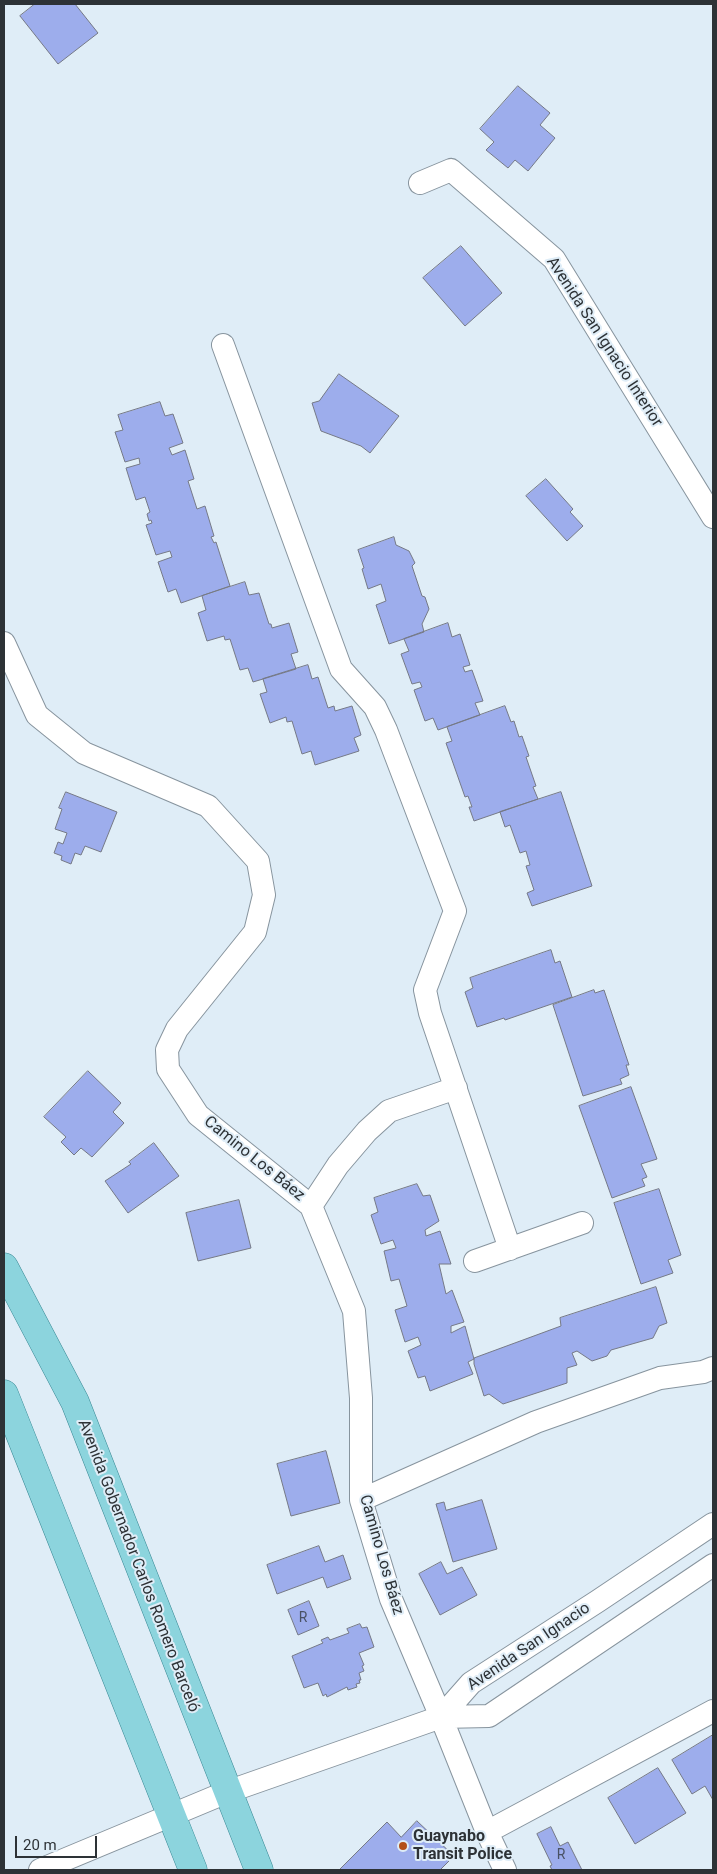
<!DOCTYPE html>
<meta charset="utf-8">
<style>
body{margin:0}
#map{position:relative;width:717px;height:1874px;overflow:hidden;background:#dfedf7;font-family:Roboto,sans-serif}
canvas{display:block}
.frame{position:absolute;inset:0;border:5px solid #2d3236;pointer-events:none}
.scale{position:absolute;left:15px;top:1836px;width:82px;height:22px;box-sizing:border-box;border:2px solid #2d3236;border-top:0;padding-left:6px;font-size:15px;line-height:18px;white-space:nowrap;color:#2d3236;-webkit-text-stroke:4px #dfedf7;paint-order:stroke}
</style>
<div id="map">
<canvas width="717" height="1874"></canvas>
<div class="frame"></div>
<div class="scale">20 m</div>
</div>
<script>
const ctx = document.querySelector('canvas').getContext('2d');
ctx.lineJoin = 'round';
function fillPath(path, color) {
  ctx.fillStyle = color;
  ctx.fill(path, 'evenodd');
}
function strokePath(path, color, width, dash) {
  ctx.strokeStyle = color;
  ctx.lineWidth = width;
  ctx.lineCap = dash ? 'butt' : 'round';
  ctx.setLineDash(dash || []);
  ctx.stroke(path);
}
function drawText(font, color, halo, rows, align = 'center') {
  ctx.font = font + ' Roboto,sans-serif';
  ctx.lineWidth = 4;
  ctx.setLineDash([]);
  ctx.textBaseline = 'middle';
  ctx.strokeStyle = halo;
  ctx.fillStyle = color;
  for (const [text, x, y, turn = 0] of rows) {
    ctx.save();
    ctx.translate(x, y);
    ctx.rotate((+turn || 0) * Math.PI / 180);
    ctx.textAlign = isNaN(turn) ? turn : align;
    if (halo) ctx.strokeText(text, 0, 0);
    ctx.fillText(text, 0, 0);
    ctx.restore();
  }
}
const building = new Path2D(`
 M35,4H75L98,33L58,64L20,16Z
 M518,86L550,113L540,125L555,138L528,171L515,160L508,168L486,150L494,142L480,129Z
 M461,246L502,293L465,326L423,278Z
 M339,374L399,416L370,453L361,446L321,431L312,403L319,401Z
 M160,402L165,416L173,414L183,443L169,448L172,455L185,450L194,479L188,481L197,509L205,506L214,536L211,537L214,543L216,542L230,586L181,603L176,589L168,592L158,562L172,557L170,551L156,555L146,525L152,523L151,520L149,521L147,514L150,512L145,497L136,500L126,468L140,464L139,458L125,462L115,432L123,430L118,415Z
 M546,479L573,509L570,512L583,526L567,541L526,496Z
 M394,537L396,545L409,551L415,563L412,566L422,596L425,597L429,609L422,624L424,632L389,644L376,605L386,601L381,584L368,589L362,569L364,568L358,550Z
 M245,582L249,595L259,593L269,624H271L272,628L289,623L298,652L291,654L296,669L253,682L248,668L240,670L230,639L225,640L224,636L207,641L198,613L206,610L202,596Z
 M448,623L452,637L460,634L470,665L463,667L465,672L472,670L483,701L475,703L480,715L438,730L433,718L425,721L414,690L422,687L420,682L412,684L401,654L409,651L404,639Z
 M308,665L312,679L318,677L328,708L334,706L335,711L352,706L361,735L354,738L359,751L315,765L311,751L302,754L292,721L287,722L286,717L270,723L260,694L267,692L263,679Z
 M505,706L511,722L514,721L519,737L522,736L529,756L526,757L536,786L533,787L538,799L474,821L469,807H472L468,796L465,797L446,743L452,741L447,727Z
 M66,792L117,812L101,852L85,846L81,855L75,853L71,864L61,860L62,856L54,853L58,842L63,844L67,833L55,829L62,809L59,808Z
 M561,792L592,886L532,906L527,893L534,890L526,866L530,865L526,851L520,853L510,825L505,827L500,812Z
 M551,950L555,963L560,961L572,997L505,1020L504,1018L477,1027L465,992L473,988L470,978Z
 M594,990L595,993L604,990L629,1065H626L629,1075L620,1079L622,1084L583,1096L553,1005Z
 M88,1071L121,1103L113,1112L124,1123L92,1157L81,1148L74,1155L61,1142L66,1137L44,1117Z
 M631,1087L657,1159L641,1164L647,1177L642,1179L645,1186L612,1198L579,1106Z
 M154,1143L179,1176L128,1213L105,1181L131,1164L129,1162Z
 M417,1184L423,1196L430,1195L439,1221L425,1230L426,1236L440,1231L451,1264H439L446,1294L452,1290L464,1322L451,1326V1333L465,1326L474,1359L468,1362L473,1374L430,1391L425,1376L418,1378L408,1351L421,1345L418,1337L405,1342L395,1310L407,1306L399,1279L391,1281L384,1251L396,1248L393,1240L381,1244L371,1215L378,1212L374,1198Z
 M659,1189L681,1255L668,1260L673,1273L641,1284L614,1203Z
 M239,1200L251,1248L198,1261L186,1213Z
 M656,1287L667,1323L659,1326L653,1338L611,1350L607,1356L592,1361L577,1351L572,1353L577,1365L567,1368V1383L503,1404L489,1394L484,1396L474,1364V1358L561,1326L560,1318Z
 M326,1451L340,1503L291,1516L277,1464Z
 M482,1500L497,1549L453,1562L436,1504L444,1502L446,1510Z
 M319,1546L325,1562L343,1555L351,1579L327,1588L323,1577L277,1594L267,1565Z
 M441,1562L447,1574L462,1567L477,1595L440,1615L419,1574Z
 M309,1601L319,1626L298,1635L288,1610Z
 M360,1624L362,1628L367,1627L374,1647L359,1653L364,1665L362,1666L364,1671L359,1673L361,1680H359L360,1683L356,1684L357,1687L348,1690L347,1687L327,1697L326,1694L323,1696L318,1683L304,1688L292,1656L323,1643L321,1640L328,1637L330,1640L349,1633L347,1629Z
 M713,1735V1800L705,1786L692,1794L672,1760Z
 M658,1768L686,1813L635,1844L608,1798Z
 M417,1821L454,1856L440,1870H339L387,1822L401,1837Z
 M551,1827L560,1846L568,1842L582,1870H552L550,1866L552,1865L537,1834Z`);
const minor = new Path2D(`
 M420,183L451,170L554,259L713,517
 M223,345L341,669L375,707L386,730L455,911L425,990L430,1013L510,1249
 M4,643L37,715L84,753L208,806L258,861L264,895L255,932L177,1029L167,1050L168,1069L198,1115L311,1206L354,1311L361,1398V1500L391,1599L441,1717L487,1832L505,1870
 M311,1206L338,1165L367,1131L389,1111L456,1088
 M475,1261L582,1223
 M361,1500L536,1422L660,1378L703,1372L713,1368
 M441,1717L471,1683L598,1601L713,1524
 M487,1832L713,1711
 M40,1870L227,1792L441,1717L489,1716L713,1565`);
const primary = new Path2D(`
 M4,1267L75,1402L259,1870
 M4,1394L193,1870`);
const markers = [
 [403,1846,5,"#b35018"]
];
const numberNames = [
 ["R",303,1618],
 ["R",561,1855]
];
const streetNames = [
 ["Avenida San Ignacio Interior",604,342,57],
 ["Camino Los Báez",254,1159,39],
 ["Camino Los Báez",381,1555,74],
 ["Avenida Gobernador Carlos Romero Barceló",138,1566,69],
 ["Avenida San Ignacio",529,1647,-34]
];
const poiNames = [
 ["Guaynabo",413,1837],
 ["Transit Police",413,1855]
];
fillPath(building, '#9dadec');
strokePath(building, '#757986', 1);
strokePath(minor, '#87949e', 24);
strokePath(primary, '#398894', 29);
strokePath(minor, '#fff', 22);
strokePath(primary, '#8cd4dd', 28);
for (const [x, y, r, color] of markers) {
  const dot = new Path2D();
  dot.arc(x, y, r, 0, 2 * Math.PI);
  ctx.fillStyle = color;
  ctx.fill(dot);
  strokePath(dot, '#dfedf7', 2);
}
drawText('14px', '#495164', null, numberNames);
drawText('16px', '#2d3236', '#dfedf7', streetNames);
drawText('bold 16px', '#2d3236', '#dfedf7', poiNames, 'left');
</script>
